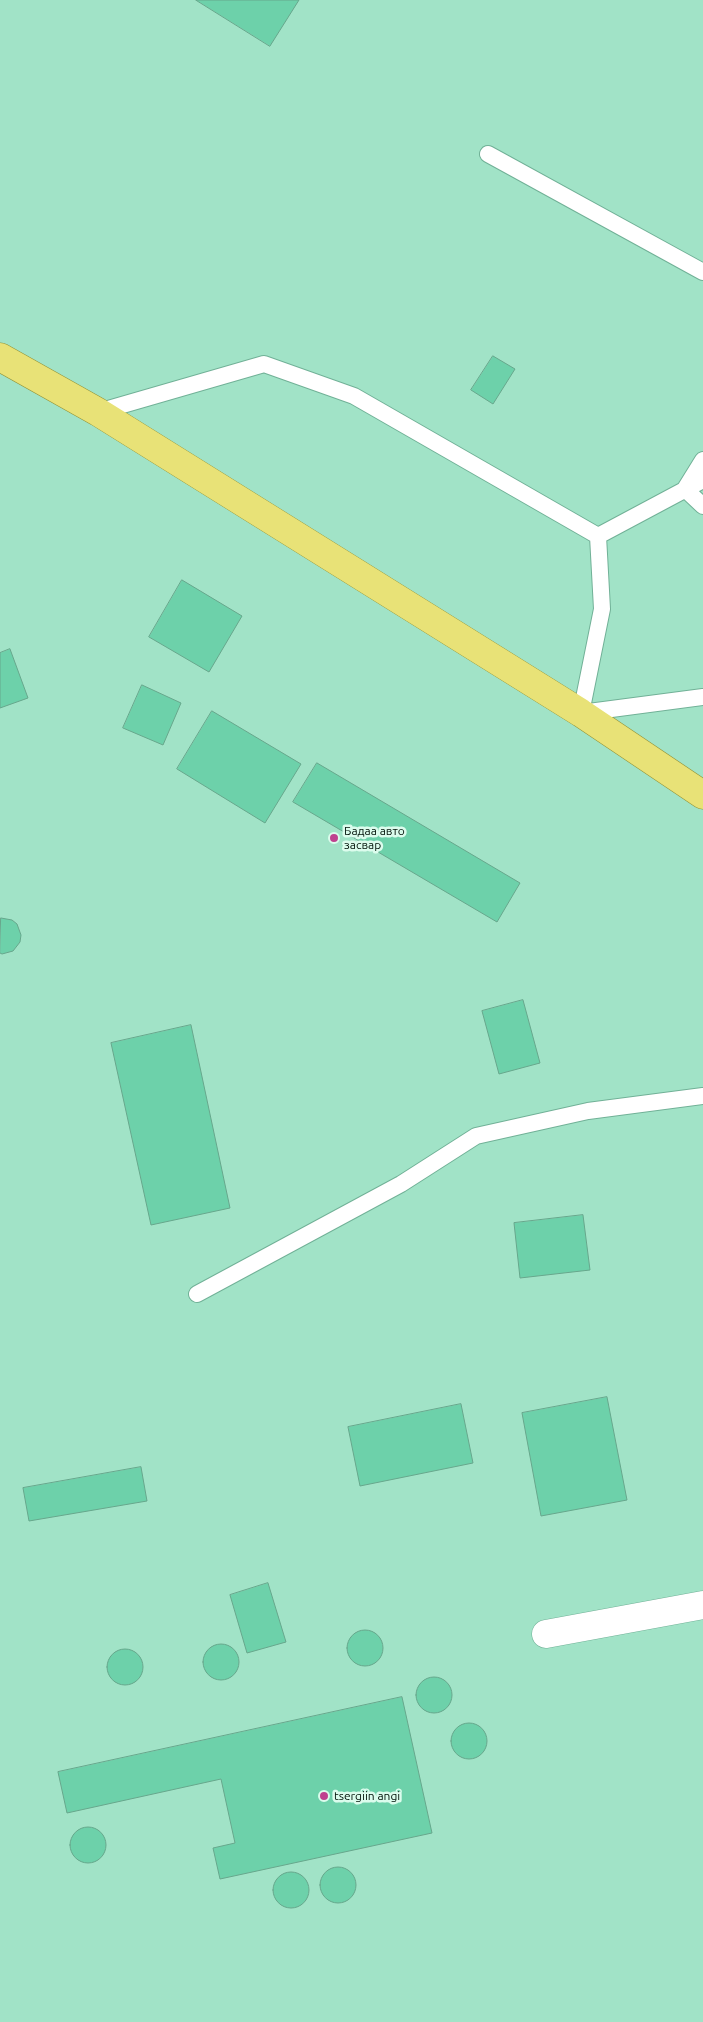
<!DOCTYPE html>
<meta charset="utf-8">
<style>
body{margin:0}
canvas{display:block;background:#a1e3c7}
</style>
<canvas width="703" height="2022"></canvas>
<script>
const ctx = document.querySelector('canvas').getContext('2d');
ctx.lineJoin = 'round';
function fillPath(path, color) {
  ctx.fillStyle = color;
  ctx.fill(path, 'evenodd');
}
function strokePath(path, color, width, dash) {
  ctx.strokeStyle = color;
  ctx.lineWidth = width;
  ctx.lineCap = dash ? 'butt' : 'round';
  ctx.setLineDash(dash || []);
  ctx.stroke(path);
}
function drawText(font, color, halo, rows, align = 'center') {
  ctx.font = font + ' Ubuntu,sans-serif';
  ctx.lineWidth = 5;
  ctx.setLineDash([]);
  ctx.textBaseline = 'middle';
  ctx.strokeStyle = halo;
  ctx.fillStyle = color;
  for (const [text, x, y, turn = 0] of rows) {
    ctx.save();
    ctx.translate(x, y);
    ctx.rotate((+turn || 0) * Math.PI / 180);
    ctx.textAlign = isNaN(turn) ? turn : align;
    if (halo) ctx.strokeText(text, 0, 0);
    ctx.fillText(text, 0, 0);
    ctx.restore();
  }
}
const building = new Path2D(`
 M196,0H299L270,46Z
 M493,356L515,369L493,404L471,390Z
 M182,580L242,616L209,672L149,637Z
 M10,649L28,698L0,708V653Z
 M142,685L181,703L163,745L123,728Z
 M212,711L301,764L265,823L177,769Z
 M317,763L520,883L497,922L293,802Z
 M1,918L12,920L17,924L21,935L20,942L13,951L2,954L0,953Z
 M523,1000L540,1063L499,1074L482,1011Z
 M191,1025L230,1208L151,1225L111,1043Z
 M583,1215L590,1270L520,1278L514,1223Z
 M607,1397L627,1500L541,1516L522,1413Z
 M461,1404L473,1463L360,1486L348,1427Z
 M141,1467L147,1501L29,1521L23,1488Z
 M268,1583L286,1642L247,1653L230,1595Z
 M347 1648a18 18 0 1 1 36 0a18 18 0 1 1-36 0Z
 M203 1662a18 18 0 1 1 36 0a18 18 0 1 1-36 0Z
 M107 1667a18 18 0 1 1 36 0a18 18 0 1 1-36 0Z
 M416 1695a18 18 0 1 1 36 0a18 18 0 1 1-36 0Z
 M402,1697L432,1833L220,1879L213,1848L235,1843L221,1779L67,1813L58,1772Z
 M451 1741a18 18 0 1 1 36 0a18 18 0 1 1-36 0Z
 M70 1845a18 18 0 1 1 36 0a18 18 0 1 1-36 0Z
 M320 1885a18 18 0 1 1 36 0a18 18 0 1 1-36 0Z
 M273 1890a18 18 0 1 1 36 0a18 18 0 1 1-36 0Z`);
const service = new Path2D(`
 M488,154L703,272
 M98,412L264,364L354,396L598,536L602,609L581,713L703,697
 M703,460L685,489L703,506
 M598,536L703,480
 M197,1294L401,1184L476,1136L588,1111L703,1096`);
const minor = new Path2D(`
 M546,1634L703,1605`);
const trunk = new Path2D(`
 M0,357L98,412L581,713L703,795`);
const markers = [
 [334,838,5,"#bf418f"],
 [324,1796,5,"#bf418f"]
];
const poiNames = [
 ["Бадаа авто",344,831],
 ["засвар",344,845],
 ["tsergiin angi",334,1796]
];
fillPath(building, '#6dd1aa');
strokePath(building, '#67a78c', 1);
strokePath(service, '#71b197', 18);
strokePath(minor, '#71b197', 29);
strokePath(trunk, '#93943a', 29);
strokePath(service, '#fff', 16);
strokePath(minor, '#fff', 28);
strokePath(trunk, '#e8e277', 28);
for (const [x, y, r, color] of markers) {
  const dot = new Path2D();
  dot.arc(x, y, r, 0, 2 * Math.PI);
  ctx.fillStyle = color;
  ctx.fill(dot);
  strokePath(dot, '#dcfced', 2);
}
drawText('12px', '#001209', '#dcfced', poiNames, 'left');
</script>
